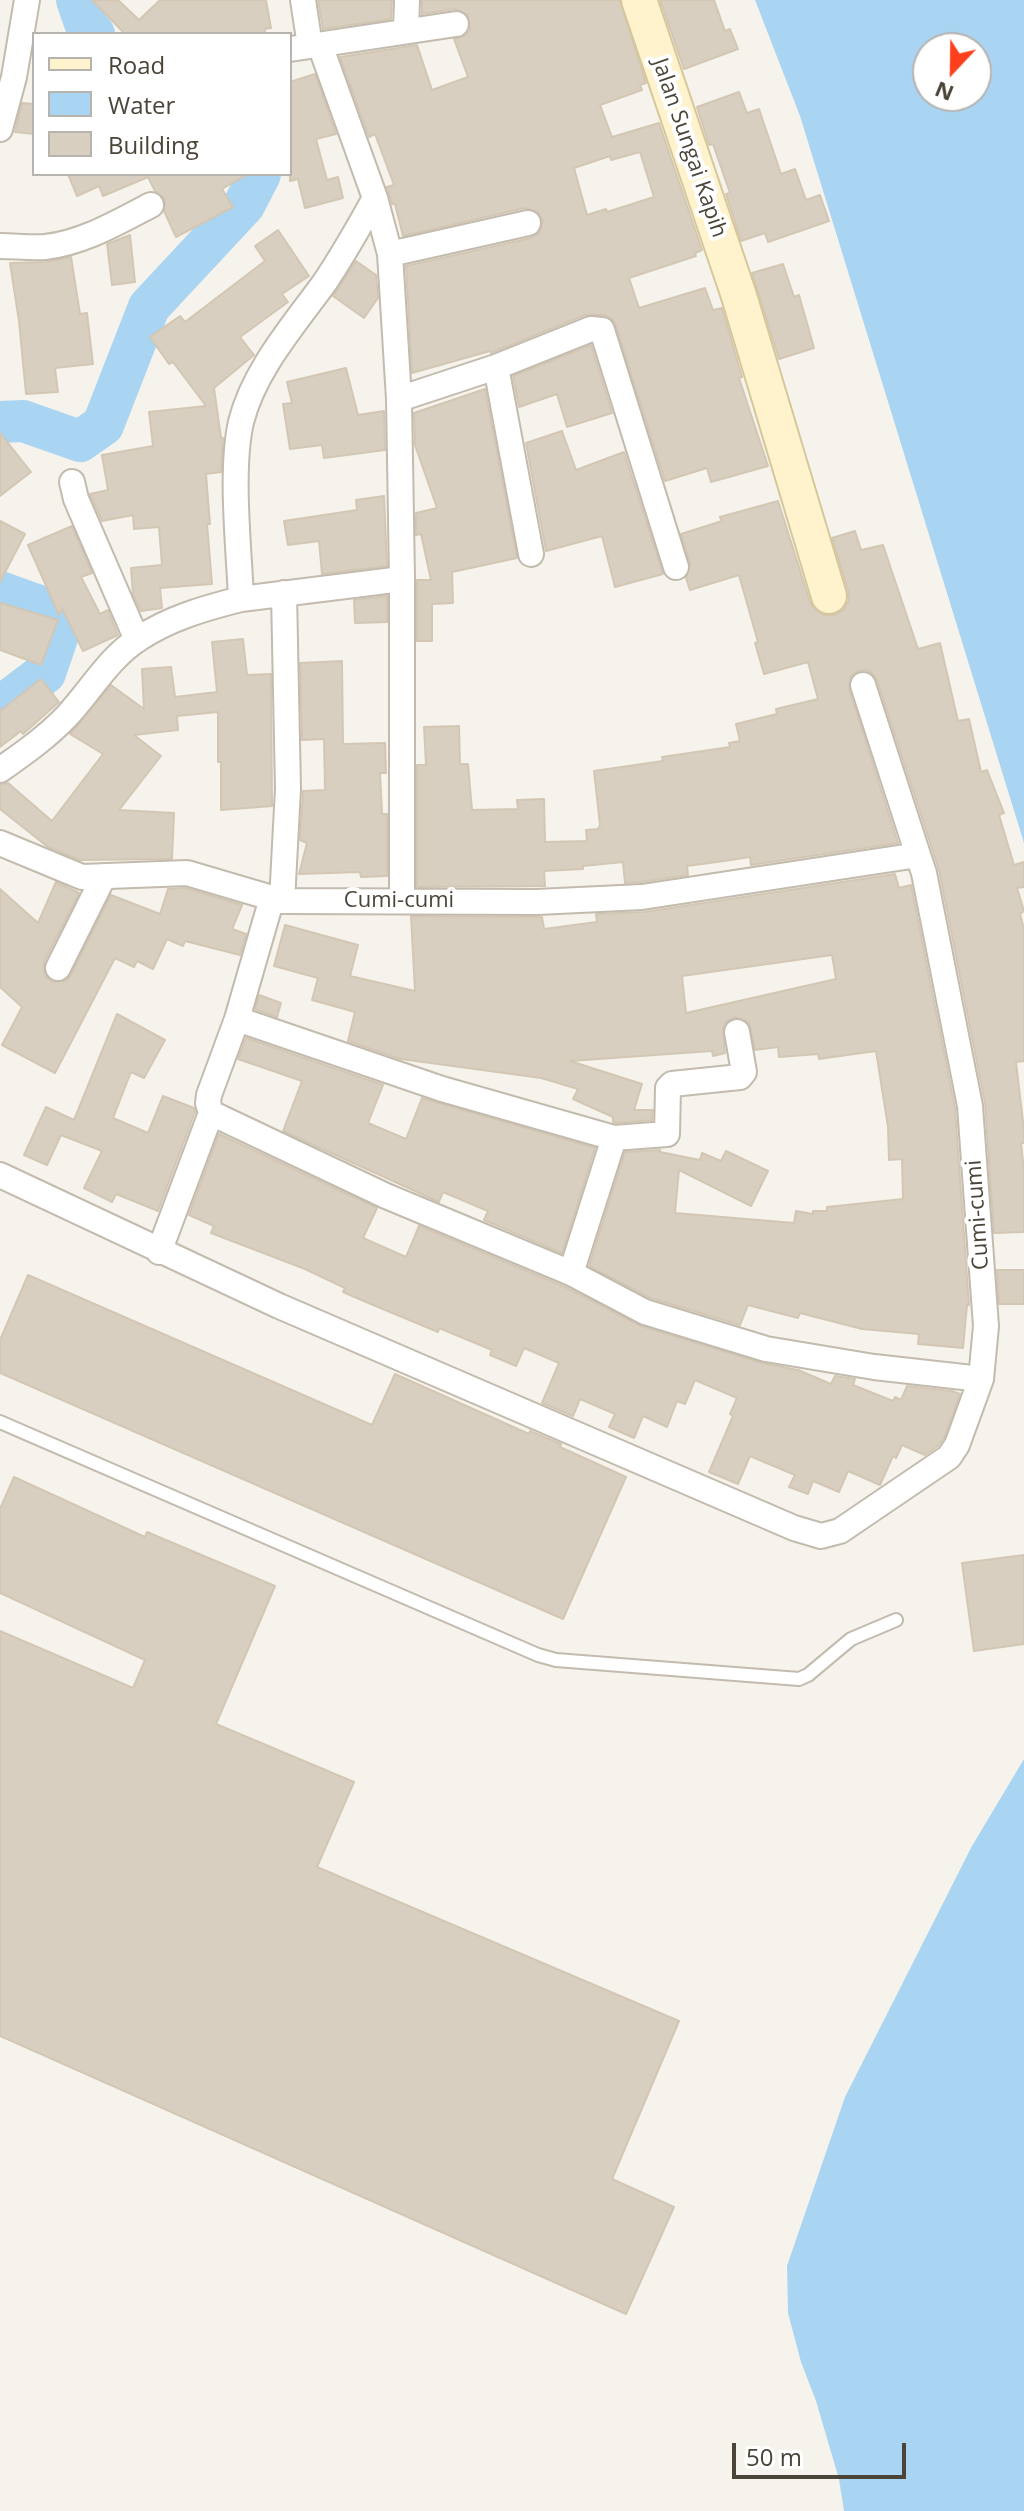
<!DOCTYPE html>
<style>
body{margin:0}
#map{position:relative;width:1024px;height:2511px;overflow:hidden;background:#f6f3ec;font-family:"Open Sans",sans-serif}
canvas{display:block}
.legend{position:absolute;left:32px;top:32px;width:260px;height:144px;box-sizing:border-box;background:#fff;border:2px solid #b7b4b0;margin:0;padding:10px 14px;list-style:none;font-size:24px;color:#4b4439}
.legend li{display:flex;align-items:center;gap:16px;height:40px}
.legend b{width:40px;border:2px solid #b7b4b0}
.north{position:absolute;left:912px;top:32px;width:80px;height:80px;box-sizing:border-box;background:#fff;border:2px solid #b7b4b0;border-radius:50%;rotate:202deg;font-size:22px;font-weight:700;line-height:32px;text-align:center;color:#4b4439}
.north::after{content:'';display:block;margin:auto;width:28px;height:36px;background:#fc3f1d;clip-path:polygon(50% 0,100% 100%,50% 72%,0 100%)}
.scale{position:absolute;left:732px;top:2443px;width:174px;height:36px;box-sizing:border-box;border:4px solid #4b4439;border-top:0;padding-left:10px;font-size:24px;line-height:28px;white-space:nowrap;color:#4b4439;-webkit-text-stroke:6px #fff;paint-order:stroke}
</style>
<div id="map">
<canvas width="1024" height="2511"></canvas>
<ul class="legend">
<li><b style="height:10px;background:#fff3cd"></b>Road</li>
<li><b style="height:22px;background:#a9d4f2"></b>Water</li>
<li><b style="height:22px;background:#d8cfc1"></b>Building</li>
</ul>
<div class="north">N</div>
<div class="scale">50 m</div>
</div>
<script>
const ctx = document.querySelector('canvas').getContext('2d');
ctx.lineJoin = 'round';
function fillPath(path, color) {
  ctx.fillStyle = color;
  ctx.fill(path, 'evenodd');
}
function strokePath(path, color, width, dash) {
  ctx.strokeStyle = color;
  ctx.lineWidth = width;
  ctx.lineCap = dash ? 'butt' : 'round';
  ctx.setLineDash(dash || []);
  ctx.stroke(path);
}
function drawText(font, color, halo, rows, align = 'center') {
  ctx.font = font + ' "Open Sans",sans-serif';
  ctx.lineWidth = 8;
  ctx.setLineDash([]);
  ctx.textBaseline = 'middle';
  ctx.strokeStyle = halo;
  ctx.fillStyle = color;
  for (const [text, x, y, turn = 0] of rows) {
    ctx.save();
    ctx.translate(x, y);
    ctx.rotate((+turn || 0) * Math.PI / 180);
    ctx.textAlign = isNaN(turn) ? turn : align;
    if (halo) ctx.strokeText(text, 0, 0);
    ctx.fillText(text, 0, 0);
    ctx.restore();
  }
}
const water = new Path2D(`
 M755,0H1024V843L800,116ZM928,48H976V96H928Z
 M1024,1759V2511H844L839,2479L816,2401L801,2362L788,2313L787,2266L845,2097L972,1846Z`);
const river = new Path2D(`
 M77,0L85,23L94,34
 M0,422L23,421L80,441L103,425L149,307L244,205L260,174
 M0,592L42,607L62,623L45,673L0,707`);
const building = new Path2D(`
 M92,0H118L139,20L160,0H266L271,28L264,29L266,34H125Z
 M318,0H392L391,19L323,29Z
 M422,0H620L646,83L640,85L642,90L600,105L612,137L659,123L702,250L695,253L696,256L629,278L639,308L705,288L713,310L722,308L742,377L739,378L768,466L711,482L707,468L665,481L616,326L612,319L604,315H585L491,353L490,351L412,373L406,266L531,238L539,233L543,220L538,212L525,208L403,236L395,204H392L387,187L394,185L375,134L369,137L340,57L417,45L432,90L468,77L454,39L465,36L470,30L468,15L455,9L422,14ZM640,152L654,197L607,212L606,209L587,215L574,168L610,156L611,160Z
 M660,0H714L725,31L730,29L738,49L684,69Z
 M315,74L336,134L316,139L327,180L338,177L343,198L305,208L298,179L290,181V82Z
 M739,92L747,113L759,109L781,174L795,169L806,200L820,195L829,221L768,242L765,233L741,241L726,194L730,193L713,144L709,145L697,107Z
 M22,103L34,104V134L15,132Z
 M68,174H248L222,189L233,207L176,237L164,211L165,199L155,191L148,177L103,196L99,186L77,196Z
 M278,230L309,276L282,294L288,302L240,337L254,355L214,388L221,438H223L221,472L206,474L210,524H207L212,584L160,588L162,608L141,611L133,594L131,568L162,565L159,527L134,529L133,515L102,521L90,494L108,490L102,455L153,446L149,412L206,406L173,362L169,364L150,337L180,316L185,322L265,261L255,246Z
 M130,235L135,282L112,285L107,244Z
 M71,257L80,314L87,313L93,364L55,368L58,392L26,394L19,321L10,263L46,262Z
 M356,261L376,275L378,298L364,318L333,296Z
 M783,264L794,297L799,295L814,348L779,359L752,273Z
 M591,345L612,413L567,427L557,394L519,407L513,376Z
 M346,368L358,415L384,411L385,450L324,458L322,445L290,449L283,404L292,403L287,382Z
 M485,389L517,558L452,572L453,603L432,604V641H417V580H431L421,534L416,535V513L437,508L415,445L414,413Z
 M562,431L576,470L624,452L663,574L615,587L602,536L546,551L526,443Z
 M0,433L31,472L0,496Z
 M384,496L387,566L322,574L319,541L288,545L284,521L357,510L356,500Z
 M778,501L810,602L815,610L824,615H835L844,609L849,600L848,590L832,538L855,531L861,550L883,545L918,649L940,643L958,721L969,719L981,772L987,770L1004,813L999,815L1014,865L1024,862V887L1017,888L1024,911L1020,914L1024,929V1061L1016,1062L1024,1130V1143H1021L1024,1171V1232L994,1233L985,1103L939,870L877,680L872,673L865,670L858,671L851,676L849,689L898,843L751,865L750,857L724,861L687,866L688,875L641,882L625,883L623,862L583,866V869L544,871L545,886L417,887V765H426L424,727L459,726L460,764H468L472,810L518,809L517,800L544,799L545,842L587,841L586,830L598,829L600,825L594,771L663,761L662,757L730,747L729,743L740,741L736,724L777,714L776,709L818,699L808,662L764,674L755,643L758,642L739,575L690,590L686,578L690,563L681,534L722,521L720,517Z
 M0,521L25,534L0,582Z
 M72,526L92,573L81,577L100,614L108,610L118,635L83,651L62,608L59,615L28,545Z
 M387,596V622L355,623L354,600Z
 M0,603L58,620L41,665L0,650Z
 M243,639L247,675L271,674L272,806L221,810V762H218V712L177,716L178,730L134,735L161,756L119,810L174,813L172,859L80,860L48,847L0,809V785L8,783L52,821L103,754L70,734L111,685L144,709L142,669L171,667L175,697L217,692L212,642Z
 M342,661L343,744L385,743L386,773H380L382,814H387V876L361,877L360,872L299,874L307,843L300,840L303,791L325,790L324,739L302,740L300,663Z
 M41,679L59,702L23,734L21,731L0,747V711Z
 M895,874L899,888L911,885L955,1108L969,1305H967L963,1348L918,1344L919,1334L862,1329L800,1313L798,1318L748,1305L740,1325L651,1298L589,1266L625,1152L660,1150V1152L700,1160L702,1153L721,1161L726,1151L768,1171L751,1206L679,1170L675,1213L794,1223L796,1211L813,1214V1211H827V1207L903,1199L902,1159L889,1160L888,1127L876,1051L819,1059L818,1054L779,1057L778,1047L755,1050L749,1023L735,1017L727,1021L723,1028L725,1053L713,1056L712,1051L570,1061L642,1084L634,1110H653L652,1120L616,1123L613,1122V1117L573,1099L578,1089L541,1078L401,1059L348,1041L355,1012L312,1000L318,978L274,966L285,925L358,945L350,976L415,991L411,916L542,917L544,929L597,922L596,914L644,912ZM832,955L836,979L686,1013L682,976Z
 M56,882L79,893L44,962L45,976L52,982L66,981L71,975L111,895L160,914L168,889L185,888L242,905L232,929L246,934L240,955L185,941L183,946L167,939L153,969L137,961L134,967L115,958L55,1073L2,1045L22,1007L0,987V889L38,923Z
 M259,995L281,1003L277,1017L255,1009Z
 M117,1014L165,1040L144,1078L131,1072L113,1118L148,1133L163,1096L194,1108L195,1112L158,1211L116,1194L112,1202L84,1188L102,1151L61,1135L47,1165L24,1155L46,1107L74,1120Z
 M246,1038L383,1085L368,1123L406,1139L422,1098L595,1148L562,1253L484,1220L488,1211L443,1192L439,1202L283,1131L302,1081L238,1059Z
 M219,1134L377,1208L363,1238L406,1257L419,1226L565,1287L641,1326L762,1363L798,1370L831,1384L835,1376L855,1379L853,1385L893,1401L895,1397L901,1400L907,1386L952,1391L960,1394L944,1438L938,1446L925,1455L902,1445L896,1458L893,1456L880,1485L848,1471L839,1492L813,1481L808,1494L789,1487L795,1475L750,1456L738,1484L709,1472L733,1416L730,1414L737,1398L695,1380L685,1404L677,1401L667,1427L643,1416L634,1438L609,1427L615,1414L580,1399L573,1416L542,1403L559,1363L524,1348L516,1366L490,1355L492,1350L439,1328L438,1332L366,1302L343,1292L345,1288L305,1269L211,1233L214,1226L189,1215Z
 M997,1270H1024V1304H999Z
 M28,1275L372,1425L395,1374L529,1434L530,1431L561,1444L560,1447L626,1477L563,1619L0,1373V1340Z
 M14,1477L145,1537L147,1532L275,1586L216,1724L354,1782L317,1867L679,2021L612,2179L674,2207L626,2314L0,2036V1631L133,1688L145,1660L0,1593V1509Z
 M1024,1555V1644L974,1651L962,1563Z`);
const lane = new Path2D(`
 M0,1422L538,1655L556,1660L799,1679L808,1675L851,1639L896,1620`);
const street = new Path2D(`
 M303,0L310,46
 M406,30L407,0
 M320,45L375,198L390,254L399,399L402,579
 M290,49L456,24
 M0,129L14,77L27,0
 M375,198C359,227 343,255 325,282C294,325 254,370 241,422C230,471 239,548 241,599L402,579V900
 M0,246C15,246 30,248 45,247C83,243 118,222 151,205
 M390,254L528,223
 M496,367L531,554
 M399,399L496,367L591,329L602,330L676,567
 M72,482L76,499L137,640
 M863,685L918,855
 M0,770C24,753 47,737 67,716C91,690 108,659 138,639C170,618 205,608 241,599
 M0,843L82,877L187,873L282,901L537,902L642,897L918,855L924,873L970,1106L986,1326L981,1379L957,1445L949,1457L840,1531L821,1536L794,1528L279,1306L0,1175
 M272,898L237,1019L209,1095L208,1103L211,1113L386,1196L571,1273L645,1312L766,1349L874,1367L981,1379
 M282,901L288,789L284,593
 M58,968L104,876
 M237,1019L442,1089L614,1138L571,1273
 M614,1138L667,1134L668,1088L672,1084L740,1077L744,1072L737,1032
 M159,1252L211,1113`);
const secondary = new Path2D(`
 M639,0L739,296L829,596`);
const streetNames = [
 ["Jalan Sungai Kapih",689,148,71],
 ["Cumi-cumi",399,901],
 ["Cumi-cumi",978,1215,-94]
];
fillPath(water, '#a9d4f2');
strokePath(river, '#a9d4f2', 42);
fillPath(building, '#d8cfc1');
strokePath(building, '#d3c7b4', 2);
strokePath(lane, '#c2bbae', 16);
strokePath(street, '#c2bbae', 28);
strokePath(secondary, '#d6c79b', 38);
strokePath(lane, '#fff', 12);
strokePath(street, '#fff', 24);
strokePath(secondary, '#fff3cd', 34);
drawText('22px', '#4b4439', '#fff', streetNames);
</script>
